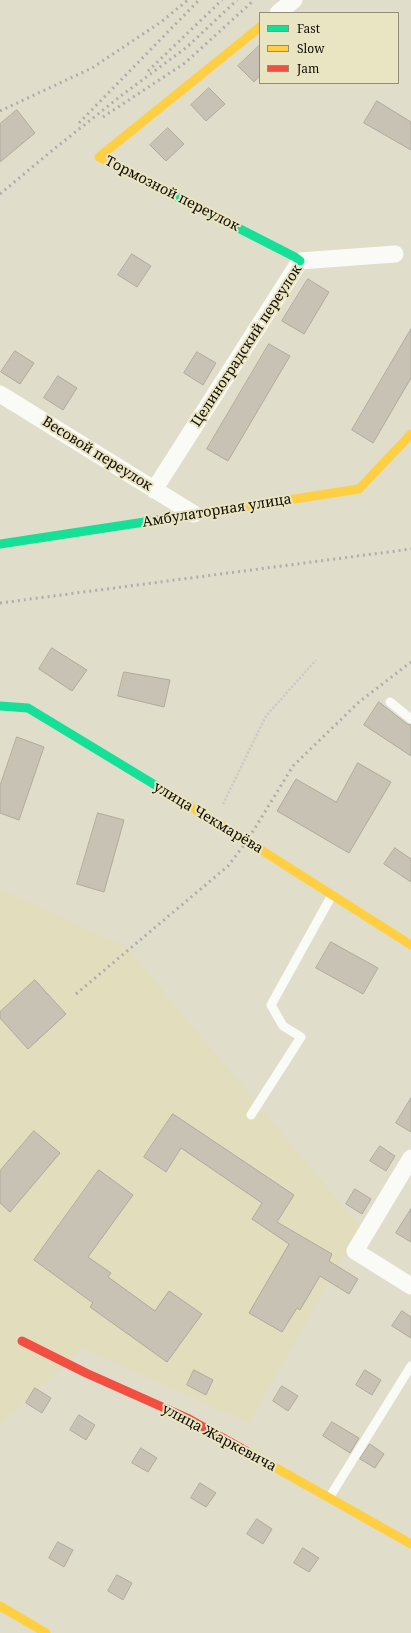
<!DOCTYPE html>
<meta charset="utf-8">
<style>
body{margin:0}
#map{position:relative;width:411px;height:1633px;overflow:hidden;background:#e0ddca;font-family:"Noto Serif",serif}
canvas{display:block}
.legend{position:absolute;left:259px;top:12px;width:140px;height:72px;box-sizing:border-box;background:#e9e4c1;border:1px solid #918e75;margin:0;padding:5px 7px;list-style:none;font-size:12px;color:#0e0c02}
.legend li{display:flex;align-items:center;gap:8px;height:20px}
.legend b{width:20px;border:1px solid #918e75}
</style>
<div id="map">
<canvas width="411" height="1633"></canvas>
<ul class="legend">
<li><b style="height:5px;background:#16e098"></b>Fast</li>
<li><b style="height:5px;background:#ffcf43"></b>Slow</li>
<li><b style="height:5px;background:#f24e42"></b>Jam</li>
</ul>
</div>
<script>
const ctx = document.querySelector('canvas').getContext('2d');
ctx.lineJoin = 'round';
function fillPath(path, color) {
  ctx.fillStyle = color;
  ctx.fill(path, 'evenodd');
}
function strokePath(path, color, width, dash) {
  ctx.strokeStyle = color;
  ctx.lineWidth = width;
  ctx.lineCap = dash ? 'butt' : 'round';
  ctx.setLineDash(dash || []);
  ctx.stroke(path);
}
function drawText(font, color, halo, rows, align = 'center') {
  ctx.font = font + ' "Noto Serif",serif';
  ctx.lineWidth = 4;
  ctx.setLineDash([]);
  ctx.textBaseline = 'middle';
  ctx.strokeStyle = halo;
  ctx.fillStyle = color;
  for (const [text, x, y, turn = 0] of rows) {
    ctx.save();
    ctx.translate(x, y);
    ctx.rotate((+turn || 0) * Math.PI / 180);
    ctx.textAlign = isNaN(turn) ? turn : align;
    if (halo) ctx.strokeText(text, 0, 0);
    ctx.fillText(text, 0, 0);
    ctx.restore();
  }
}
const built = new Path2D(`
 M0,889L126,947L360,1227L249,1423L83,1348L0,1425Z`);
const building = new Path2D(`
 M260,45V75L254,82L238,66Z
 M209,88L225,104L206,121L191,105Z
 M377,101L411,122V150L364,123Z
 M17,110L35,133L0,162V124Z
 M168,128L184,144L166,161L150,145Z
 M132,254L151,266L137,287L118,275Z
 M308,279L329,292L304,334L282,321Z
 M411,329V378L373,443L352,430Z
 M269,344L290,356L228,461L207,449Z
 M15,351L34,363L20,384L1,372Z
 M197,352L216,363L203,385L184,373Z
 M58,376L77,388L63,410L44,398Z
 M52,648L87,670L72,691L39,669Z
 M124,672L170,680L164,707L118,696Z
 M379,702L407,724L411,725V756L364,725Z
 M17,737L44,747L19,820L0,813V786Z
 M358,763L391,782L349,853L277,811L296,779L336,802Z
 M98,813L124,820L104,892L77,884Z
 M395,848L411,859V882L384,864Z
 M331,942L378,968L363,994L316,968Z
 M35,980L66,1014L28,1049L0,1018V1012Z
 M411,1098V1132L396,1123Z
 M173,1114L294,1195L277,1222L332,1254L329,1261L358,1279L349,1294L320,1276L300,1310L297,1308L282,1332L249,1313L289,1244L252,1219L262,1203L181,1148L166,1172L144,1157Z
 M34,1131L60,1153L10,1212L0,1203V1171Z
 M380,1146L395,1156L386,1171L370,1161Z
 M99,1170L133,1195L88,1257L111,1273L108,1277L155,1311L169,1291L202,1314L167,1362L90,1307L93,1303L34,1260Z
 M355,1189L371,1199L362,1214L346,1204Z
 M411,1209V1242L396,1233Z
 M402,1311L411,1317V1338L392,1326Z
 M194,1370L213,1380L206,1395L187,1385Z
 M365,1370L381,1380L372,1395L356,1385Z
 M282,1386L298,1396L288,1411L273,1401Z
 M35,1388L51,1398L42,1413L26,1403Z
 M79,1415L95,1425L86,1440L70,1430Z
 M332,1422L359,1438L350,1453L323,1436Z
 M370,1444L384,1454L375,1468L360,1459Z
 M141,1448L157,1458L148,1472L132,1463Z
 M200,1483L216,1493L206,1507L191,1498Z
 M257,1519L272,1529L263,1544L247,1534Z
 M58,1542L73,1550L64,1567L49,1558Z
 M303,1548L319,1558L309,1572L294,1563Z
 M117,1575L132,1583L123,1600L108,1591Z`);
const path = new Path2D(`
 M223,804L266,716L316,660`);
const lane = new Path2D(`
 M390,702L411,719
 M251,1115L301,1037L283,1026L271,1005L332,895
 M329,1498L411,1366`);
const street = new Path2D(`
 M278,13L294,0
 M0,394L194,514
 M154,490L300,261L395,254
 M411,1158L355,1251L411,1286`);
const fast = new Path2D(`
 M146,181L295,257L300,261
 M0,544L184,516
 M0,706L28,708L160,788`);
const slow = new Path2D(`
 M146,181L99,157L260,27
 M184,516L359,489L411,434
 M160,788L247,841L411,945
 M246,1451L411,1544
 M0,1606L46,1633`);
const jam = new Path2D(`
 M22,1341L86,1373L187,1418L246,1451`);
const rail = new Path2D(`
 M148,71L222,0
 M0,111L92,68L161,22L188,0
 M103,117L185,63L254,0
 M79,123L199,0
 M0,194L54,149L122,95L187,47L237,0
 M0,603L411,549
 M76,994L228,866L247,841L293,766L359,702L411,662`);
const streetNames = [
 ["Тормозной переулок",172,194,27],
 ["Целиноградский переулок",247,346,-57],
 ["Весовой переулок",97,454,32],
 ["Амбулаторная улица",217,511,-9],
 ["улица Чекмарёва",208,818,31],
 ["улица Жаркевича",219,1438,28]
];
fillPath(built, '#e1ddbd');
fillPath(building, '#c8c2b4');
strokePath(building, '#b0aa9d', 1);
strokePath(path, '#cac9c3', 2.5, [2, 2]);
strokePath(lane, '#fafaf7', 9);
strokePath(street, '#fafaf7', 17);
strokePath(fast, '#16e098', 9);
strokePath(slow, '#ffcf43', 9);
strokePath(jam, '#f24e42', 9);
strokePath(rail, '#afaeaa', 3, [2, 4]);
drawText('14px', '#0e0c02', '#e9e4c1', streetNames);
</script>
